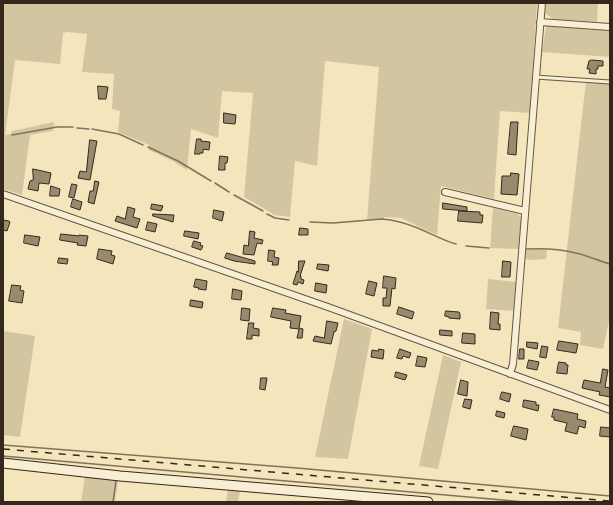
<!DOCTYPE html>
<style>
body{margin:0}
#map{position:relative;width:613px;height:505px;overflow:hidden;background:#f5e5bc;font-family:"IM FELL Double Pica",serif}
canvas{display:block}
.frame{position:absolute;inset:0;border:4px solid #33281b;pointer-events:none}
</style>
<div id="map">
<canvas width="613" height="505"></canvas>
<div class="frame"></div>
</div>
<script>
const ctx = document.querySelector('canvas').getContext('2d');
ctx.lineJoin = 'round';
function fillPath(path, color) {
  ctx.fillStyle = color;
  ctx.fill(path, 'evenodd');
}
function strokePath(path, color, width, dash) {
  ctx.strokeStyle = color;
  ctx.lineWidth = width;
  ctx.lineCap = dash ? 'butt' : 'round';
  ctx.setLineDash(dash || []);
  ctx.stroke(path);
}
const green = new Path2D(`
 M3,3H537L530,113L500,111L494,199L441,186L437,235L401,218L384,217V219L367,220L379,67L325,61L317,166L295,161L290,217L275,215L244,197L253,93L222,91L218,138L191,129L187,170L173,161L149,150V145L118,132L120,111L112,109L114,74L82,72L87,34L67,32L63,33L60,64L15,60L5,135L10,134L12,131L54,122L53,131L30,135L22,195L3,189Z
 M546,3H598L597,22L553,19L545,13Z
 M546,26L610,30V57L542,52Z
 M586,81L610,83V316L603,349L580,345L581,332L558,328Z
 M493,208L518,214L522,219L520,249L490,248Z
 M538,249L547,250L546,259L533,260L524,259V250Z
 M488,279L517,282L514,311L486,309Z
 M344,319L372,329L348,459L315,457Z
 M3,331L35,336L20,437L3,435Z
 M443,355L461,362L438,469L419,466Z
 M85,476L118,481L115,502H81Z
 M228,489L240,490L238,502H226Z`);
const stream = new Path2D(`
 M77,128L89,129
 M92,129L119,134L143,145
 M12,135L57,127H73
 M148,147L178,161L211,181
 M215,183L229,192
 M234,195L263,211
 M267,214L275,218L289,220
 M310,222L333,223L382,219C393,220 405,223 415,227C429,232 441,240 456,244
 M466,246L489,248
 M526,249C544,248 562,249 580,254C590,257 600,261 610,264
 M3,445L297,468L610,496
 M3,456L525,502
 M113,502L116,481`);
const building = new Path2D(`
 M592,60L603,61V66H598V69H596V74L589,73L590,69H587L589,61Z
 M98,86L108,87L106,99H99Z
 M224,113L236,115L235,124L224,123Z
 M511,122H518L516,155L508,154Z
 M197,139H201V141L210,142L209,150L203,149V153H200V154H195Z
 M90,140L97,141L90,180L78,178L80,171L86,172Z
 M220,156L228,157L227,163H225V170H219Z
 M33,169L51,173L49,184L39,183L38,191L28,189L30,181L33,180Z
 M511,173L519,174L517,195L501,194L502,176H510Z
 M95,181L99,182L94,204L88,202L90,191H93Z
 M72,184L77,185L74,198L69,197Z
 M51,186L60,189L59,196H50Z
 M73,199L82,202L80,210L71,207Z
 M443,203L467,207V211L443,209Z
 M152,204L163,206L161,211L151,209Z
 M128,207L135,209L133,217L140,219L137,228L115,221L117,216L125,219Z
 M214,210L224,212L222,221L213,218Z
 M459,211L480,212V215H483L482,223L458,221Z
 M153,214L174,215L173,222L153,216Z
 M3,220L9,221L10,222L7,231L3,230Z
 M148,222L157,224L155,232L146,230Z
 M300,228L308,229V235H299Z
 M185,231L199,233L198,239L184,236Z
 M250,231L255,232L254,238L263,240L262,244L257,243L254,255L243,254L244,245L248,246Z
 M61,234L79,236V235L88,236L86,246L77,245L78,243L60,240Z
 M25,235L40,237L38,246L24,243Z
 M194,241L201,243L200,245L203,246L201,250L192,247Z
 M99,249L112,251L111,255L115,256L113,264L97,259Z
 M269,250L275,251L274,257L279,258L278,265H272L273,262L268,261Z
 M227,253L255,261V264L234,261L225,258Z
 M59,258L68,259L67,264L58,263Z
 M299,261H305L300,276H301V279L304,280L303,284L298,282L297,285L293,284L297,271L298,272Z
 M503,261L511,262L510,277H502Z
 M318,264L329,265L328,271L317,269Z
 M384,276L396,278L395,289L392,288L390,306H383V298H386L387,288H383Z
 M196,279L207,281L206,290L198,289L199,288L194,287Z
 M369,281L377,283L374,296L366,294Z
 M316,283L327,285L326,293L315,291Z
 M12,285L21,286L20,290L24,291L22,303L9,301Z
 M233,289L242,291L241,300L232,299Z
 M191,300L203,302L202,308L190,306Z
 M399,307L414,312L412,319L397,314Z
 M242,308L250,309L249,321L241,320Z
 M273,308L286,310L285,313L301,316L299,328L303,329L302,338H297L299,329L290,328L291,321L271,317Z
 M446,311L459,312L460,314V319L449,318V317L445,316Z
 M491,312L499,313L498,324H500V330L490,329Z
 M327,321L338,323L336,331L334,332L331,344L313,341L315,336L324,338Z
 M249,323H254L253,328L259,329V336L252,335V339H247Z
 M440,330L452,331V336L440,335Z
 M463,333L475,334V344L462,343Z
 M559,341L578,344L576,353L557,350Z
 M527,342L538,343L537,349L527,347Z
 M542,346L548,347L546,358L540,357Z
 M379,349L384,350L383,359L371,357L372,350L378,351Z
 M400,349L411,353L409,358L403,356L402,359L397,358Z
 M520,349H524V359H519Z
 M418,356L427,358L425,367L416,366Z
 M529,360L539,362L537,370L527,368Z
 M559,362L566,363V365H568L567,374L557,373Z
 M603,369L608,370L605,387L610,388V397L599,395L600,392L582,388L584,380L600,383Z
 M396,372L407,375L405,380L395,377Z
 M261,378H267L265,390L260,389Z
 M461,380L468,382L467,396L458,394Z
 M502,392L511,394L509,402L500,399Z
 M465,399L472,400L470,409L463,407Z
 M524,400L536,402V405H539L538,411L523,407Z
 M554,409L578,414L577,419L586,421L585,428L579,426L577,434L565,431L567,423L554,420V417H552Z
 M497,411L505,413L504,418L496,416Z
 M514,426L528,429L526,440L511,436Z
 M601,427L610,428V437L600,436Z`);
const lane = new Path2D(`
 M535,77L610,82`);
const street = new Path2D(`
 M540,22L610,27
 M445,192L525,211
 M3,194L328,307L610,410
 M510,374L513,364L542,3`);
const secondary = new Path2D(`
 M3,463L120,476L428,502`);
const rail = new Path2D(`
 M3,449L610,501`);
fillPath(green, '#d4c5a1');
strokePath(stream, '#80735b', 1.5);
fillPath(building, '#988a6f');
strokePath(building, '#33281b', 1);
strokePath(lane, '#645743', 5);
strokePath(street, '#645743', 8);
strokePath(secondary, '#33281b', 11);
strokePath(lane, '#f8eed3', 3);
strokePath(street, '#f8eed3', 6);
strokePath(secondary, '#f8eed3', 9);
strokePath(rail, '#33281b', 1.5, [7, 7]);
</script>
